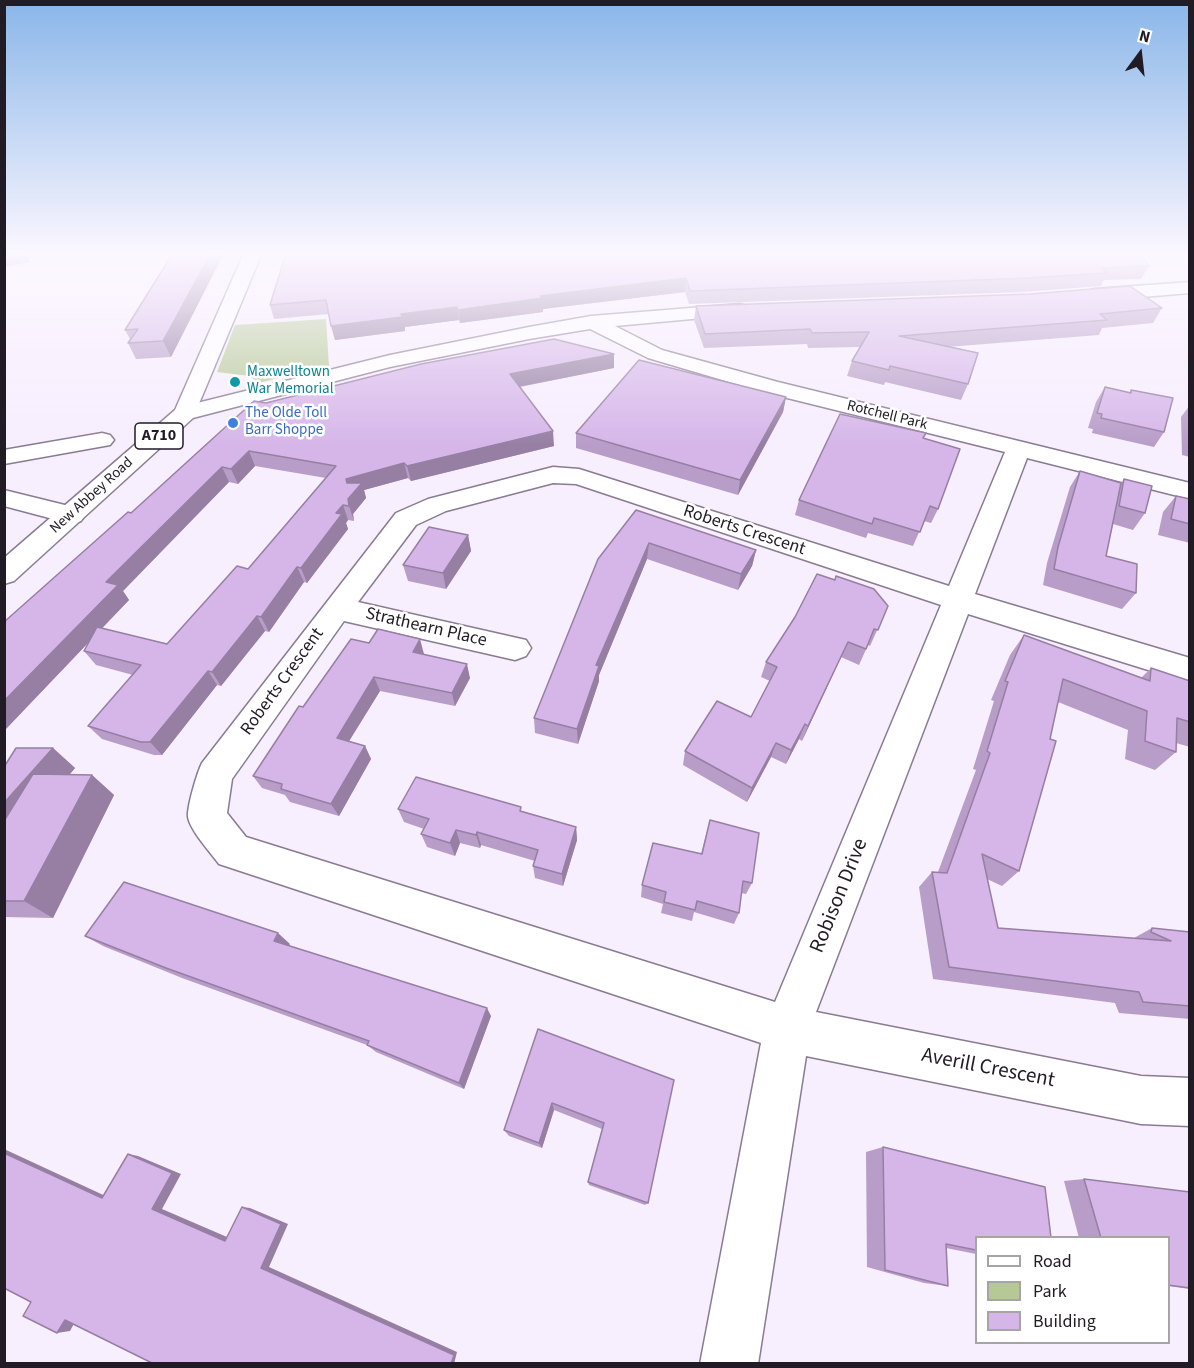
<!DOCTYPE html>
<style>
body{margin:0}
#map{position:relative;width:1194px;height:1368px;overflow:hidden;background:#f7eefe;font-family:"Source Sans 3",sans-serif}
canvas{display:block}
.frame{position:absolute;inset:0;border:6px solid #201b24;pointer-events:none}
.legend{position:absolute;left:975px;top:1236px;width:195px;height:108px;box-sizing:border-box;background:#fff;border:2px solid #a6a4a7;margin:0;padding:8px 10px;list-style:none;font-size:18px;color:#201b24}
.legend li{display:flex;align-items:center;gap:12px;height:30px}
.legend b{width:30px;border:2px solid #a6a4a7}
.north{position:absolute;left:1110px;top:24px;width:60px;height:60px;-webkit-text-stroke:4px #fff;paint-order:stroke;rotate:15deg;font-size:16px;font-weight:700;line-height:24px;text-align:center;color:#201b24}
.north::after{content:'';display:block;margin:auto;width:21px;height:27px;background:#201b24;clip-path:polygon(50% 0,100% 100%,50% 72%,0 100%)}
</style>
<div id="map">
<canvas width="1194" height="1368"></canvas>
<div class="frame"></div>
<ul class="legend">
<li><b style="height:8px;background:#fff"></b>Road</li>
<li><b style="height:16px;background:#b6c995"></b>Park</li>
<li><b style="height:16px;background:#d6b6e9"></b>Building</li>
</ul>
<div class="north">N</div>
</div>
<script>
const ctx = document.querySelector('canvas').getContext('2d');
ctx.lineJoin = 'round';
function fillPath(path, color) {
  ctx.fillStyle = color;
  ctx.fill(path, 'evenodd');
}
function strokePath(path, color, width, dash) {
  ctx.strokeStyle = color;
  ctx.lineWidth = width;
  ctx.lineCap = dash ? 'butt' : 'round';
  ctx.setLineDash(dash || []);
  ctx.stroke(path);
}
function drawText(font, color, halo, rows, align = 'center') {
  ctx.font = font + ' "Source Sans 3",sans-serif';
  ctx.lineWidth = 5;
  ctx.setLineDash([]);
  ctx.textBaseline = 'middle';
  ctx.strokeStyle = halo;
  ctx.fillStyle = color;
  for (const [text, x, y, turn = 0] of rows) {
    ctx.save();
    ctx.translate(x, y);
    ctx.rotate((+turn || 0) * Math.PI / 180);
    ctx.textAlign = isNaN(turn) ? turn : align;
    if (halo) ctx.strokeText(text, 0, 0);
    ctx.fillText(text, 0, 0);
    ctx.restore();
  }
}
const green = new Path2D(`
 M326,319L329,366L258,383L250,376L217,372L235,325Z`);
const minor = new Path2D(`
 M1190,282V293L1094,301L1087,299L1085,295L1087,291L1094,289Z
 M740,304L747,306L750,310L747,314L615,326L662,350L778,382L1190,483V499L1027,458L975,594L1190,658V683L968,614L816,1012L1141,1076L1190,1078V1126L1141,1124L806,1056L758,1364H700L761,1043L219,864C211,853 190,830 188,817C187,807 197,773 202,763L396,513L428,499L553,467L579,469L949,586L1005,452L763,392L648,358L590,329L529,339L390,367L185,420L177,418L173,413L177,408L390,355L529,327L591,316ZM553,483L576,484L941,605L775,1002L246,837L227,813L232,779L344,621L515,660L526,656L531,648L526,640L358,602L416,525L446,511Z
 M102,433L110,435L114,440L110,445L4,464V450Z
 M4,490L81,509L85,515L81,521L72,524L4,506Z`);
const major = new Path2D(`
 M244,253H262L193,418L14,581L4,584V558L175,410Z`);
const wall = new Path2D(`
 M173,253H224L171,357L136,359L128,343L130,339L125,330Z
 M286,253L1149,266L1141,279L1104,280L1101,286L1023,292L689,304L685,292L543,309V312L460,323L459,320L405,327V331L335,340L329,314L274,319L270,305Z
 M696,306L1162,308L1153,323L1102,328L1099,335L947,347L968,384L961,400L885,382L884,385L847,376L852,361L860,347L808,348L807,344L704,348L694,320Z
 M614,368L520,387L554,446L411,481L408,478L364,490L366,498L353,514L354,521L348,520L346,523L348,529L307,583L304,582L269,632L265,631L221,686L217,685L162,755H154L102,739L88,726L133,675L96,665L84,651L88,643L4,731L131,513L266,403ZM255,466L326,478L248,569L167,644L102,628L129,600L123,591L229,482L238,484Z
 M1105,387L1129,393L1131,390L1164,432L1154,447L1092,433L1093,429L1088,428L1096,402Z
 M786,397L783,412L738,495L576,448V433Z
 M1190,405V457L1182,455L1181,417Z
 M924,438L938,509L931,523L924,521L913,546L868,533L866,538L795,515L799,500Z
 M1080,471L1121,484L1124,479L1145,513L1133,530L1113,524L1106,556L1136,593L1122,609L1043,585L1047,563L1070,487Z
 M1176,496L1190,499V543L1158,535L1163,512Z
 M636,510L756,550L752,566L738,590L647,559L599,675V681L578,744L535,733L534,718Z
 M468,535L471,551L446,589L408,581L403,565Z
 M888,606L870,646L868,645L859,665L841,657L802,741L799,739L786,764L771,757L747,802L683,765L685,751L751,717L770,681L761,677L766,662Z
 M1024,635L1141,678L1151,668L1190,681V747L1176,743V752L1155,770L1125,759L1128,730L1058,702L1019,871L1002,886L987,879L998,928L1134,938L1152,928L1190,932V1019L1119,1013L1115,1003L933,979L919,887L932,872H938L976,770L973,769L994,701L991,700L1010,655Z
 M369,643L424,654L470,678L455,706L380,691L349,741L365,746L371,759L339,816L290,802L285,795L262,788L253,776L303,707Z
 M53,748L75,768L70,774L92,775L114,795L53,918L4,917V767Z
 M398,809L522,811L576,827L577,840L563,886L535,878L533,866L535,861L481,845L480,848L460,843L455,856L427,847L421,834L424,829L404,822Z
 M710,820L752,883L746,894L741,893L739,913L734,924L694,912L692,921L661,913L663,904L641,897L642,885L701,854Z
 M85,936L290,944L288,946L491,1016L464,1089L376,1052L367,1045L182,978L103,946Z
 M538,1029L674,1080L648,1203L645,1205L589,1185L588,1182L602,1129L554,1110L542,1148L509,1136L504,1130Z
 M883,1147L976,1238V1254L946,1248L948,1286L924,1283L867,1267L866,1152Z
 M1084,1179L1190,1192V1289L1168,1286V1238H1079L1064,1181Z`);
const shadedWall = new Path2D(`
 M4,253H27L30,262L4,267Z
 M211,253H224L171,357L163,341Z
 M686,278L685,292L543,309V312L460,323L458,310L540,296Z
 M457,307L459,320L405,327V331L335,340L331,326L401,314Z
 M614,354V368L512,388L510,374Z
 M786,397L783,412L738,495L740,480Z
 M553,431L554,446L411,481L407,466Z
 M249,451L255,466L238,484L231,469Z
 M404,463L408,478L364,490L366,498L353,514L354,521L349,506L346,479Z
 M222,467L229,482L123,591L129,600L4,731V701L106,582Z
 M343,505L348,520L346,523L348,529L307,583L301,568L336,513Z
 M468,535L471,551L446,589L443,573Z
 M649,543L647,559L599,675V681L578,744L577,729L596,665Z
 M756,550L752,566L738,590L741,574Z
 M297,567L304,582L269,632L261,617Z
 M257,616L265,631L221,686L212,672Z
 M420,639L424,654L417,666L413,652Z
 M848,642L841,657L802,741L808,726Z
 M467,664L470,678L455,706L452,693Z
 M208,671L217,685L162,755L150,742Z
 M374,677L380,691L343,751L337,738Z
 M805,724L799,739L786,764L791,750Z
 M776,743L771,757L747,802L752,788Z
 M365,746L371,759L339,816L331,804Z
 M53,748L75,768L15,840L4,833V803Z
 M92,775L114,795L53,918L24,901Z
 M576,827L577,840L563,886L562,874Z
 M456,830L460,843L455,856L450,843Z
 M477,832L481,845L480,848L476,835Z
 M278,933L290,944L285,951L274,941Z
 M487,1008L491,1016L464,1089L459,1083Z
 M552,1103L554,1110L542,1148L539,1143Z
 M4,1149L112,1199L102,1198L4,1153Z
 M128,1154L138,1156L181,1174L162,1209L234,1240L225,1241L152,1209Z
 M242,1207L250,1208L288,1224L269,1267L457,1352L454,1364H451L261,1268Z
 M77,1318L70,1331L57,1333L65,1320Z`);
const building = new Path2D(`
 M173,253H211L163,341L128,343L138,329L125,330Z
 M286,253H1140L1149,266L1101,268L1108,273L1029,278L690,291L686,278L540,296L543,298L458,310L457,307L401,314L402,317L331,326L326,300L270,305Z
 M1130,286L1162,308L1100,314L1107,320L899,336L978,353L968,384L890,366L889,370L852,361L869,332L812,333L810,329L705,334L696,306L1030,294Z
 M554,339L614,354L510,374L553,431L407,466L404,463L346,479L347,483H362L348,499L349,506L343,505L336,513L342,514L301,568L297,567L261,617L257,616L212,672L208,671L150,742H141L88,726L141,665L84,651L97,627L167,644L237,566L248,569L336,466L249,451L231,469L222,467L106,582L118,585L4,701V622L128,512L131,513L254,401L266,403L421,364Z
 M639,360L786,397L740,480L576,433Z
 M1105,387L1131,393V390L1173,398L1164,432L1101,418L1102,414L1097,413Z
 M840,414L926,433L923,438L960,449L938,509L930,506L920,532L874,518L872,524L799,500Z
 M1080,471L1121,483L1106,556L1137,564L1136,593L1054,569L1058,547Z
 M1124,479L1152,486L1145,513L1119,506Z
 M1176,496L1190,499V524L1171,519Z
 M636,510L756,550L741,574L649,543L596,665L599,666L577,729L534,718L598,559Z
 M429,527L468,535L443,573L403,565Z
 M817,574L835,580L836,576L874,589L888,606L878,630L874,629L866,649L848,642L808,726L805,724L791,750L776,743L752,788L685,751L717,701L751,717L777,667L766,662L795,617Z
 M378,629L420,639L413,652L467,664L452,693L374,677L337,738L365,746L331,804L281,789L282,784L253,776L299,706L303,707L351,639L369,643Z
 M1024,635L1150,681L1151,668L1190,681V722L1177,718L1176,752L1145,741L1147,711L1063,679L1050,739L1056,741L1019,871L982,854L998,928L1171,941L1151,932L1152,928L1190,932V1006L1143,1002L1139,992L949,967L932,872L947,873L990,753L987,751L1008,682L1005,681Z
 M16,748H53L4,803V767Z
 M33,774L92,775L24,901H4V821Z
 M416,777L521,807L520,811L576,827L562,874L533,866L538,850L477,832L476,835L456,830L450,843L421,834L429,819L398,809Z
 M710,820L759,833L752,883L743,881L739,913L697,901L695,910L664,902L666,892L642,885L653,843L702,854Z
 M124,882L278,933L274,941L487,1008L459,1083L367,1045L369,1041L166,968L85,936Z
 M538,1029L674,1080L648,1203L588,1182L604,1123L552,1103L539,1143L504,1130Z
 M883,1147L1045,1187L1051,1238H976V1250L946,1244L948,1286L885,1270Z
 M4,1153L102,1198L128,1154L172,1173L152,1209L225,1241L242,1207L281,1224L261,1268L454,1355L451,1364H154L65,1320L57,1333L23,1316L31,1302L4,1288Z
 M1084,1179L1190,1192V1288L1168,1285V1238H1101Z`);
const markers = [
 [235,382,6,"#0f9aa8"],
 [233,423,6,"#3f7fe0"]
];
const farCulturenames = [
 ["Maxwelltown",247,373],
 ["War Memorial",247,390]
];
const farShopnames = [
 ["The Olde Toll",245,414],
 ["Barr Shoppe",245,431]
];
const farStreetnames = [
 ["Rotchell Park",887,416,14],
 ["New Abbey Road",92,496,-42]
];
const shields = [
 [159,436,48]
];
const shieldNames = [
 ["A710",159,436]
];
const streetNames = [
 ["Roberts Crescent",744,531,18],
 ["Strathearn Place",426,628,13],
 ["Roberts Crescent",283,682,-54]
];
const nearStreetnames = [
 ["Robison Drive",840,896,-68],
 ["Averill Crescent",988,1069,11]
];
fillPath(green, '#b6c995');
strokePath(minor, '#897b92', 3);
strokePath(major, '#897b92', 3);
fillPath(minor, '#fff');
fillPath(major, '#fff');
fillPath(wall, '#b89dc8');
fillPath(shadedWall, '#967fa3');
fillPath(building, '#d6b6e9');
strokePath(building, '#967fa3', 1.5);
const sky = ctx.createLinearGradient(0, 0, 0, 445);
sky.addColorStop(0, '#8ab6e9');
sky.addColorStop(0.57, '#fbf7ff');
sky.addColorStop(1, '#fbf7ff00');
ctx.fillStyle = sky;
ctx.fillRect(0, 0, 1194, 445);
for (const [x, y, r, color] of markers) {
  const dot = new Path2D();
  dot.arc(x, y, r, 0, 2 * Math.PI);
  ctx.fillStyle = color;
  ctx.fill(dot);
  strokePath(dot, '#fff', 2);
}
drawText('15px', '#0d838f', '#fff', farCulturenames, 'left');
drawText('15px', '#366cbe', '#fff', farShopnames, 'left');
drawText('15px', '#201b24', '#fff', farStreetnames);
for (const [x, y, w] of shields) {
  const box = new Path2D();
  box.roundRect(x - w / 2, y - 13, w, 26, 4.5);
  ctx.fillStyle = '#fff';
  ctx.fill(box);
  strokePath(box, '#201b24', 1.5);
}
drawText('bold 16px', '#201b24', null, shieldNames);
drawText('18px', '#201b24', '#fff', streetNames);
drawText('21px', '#201b24', '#fff', nearStreetnames);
</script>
